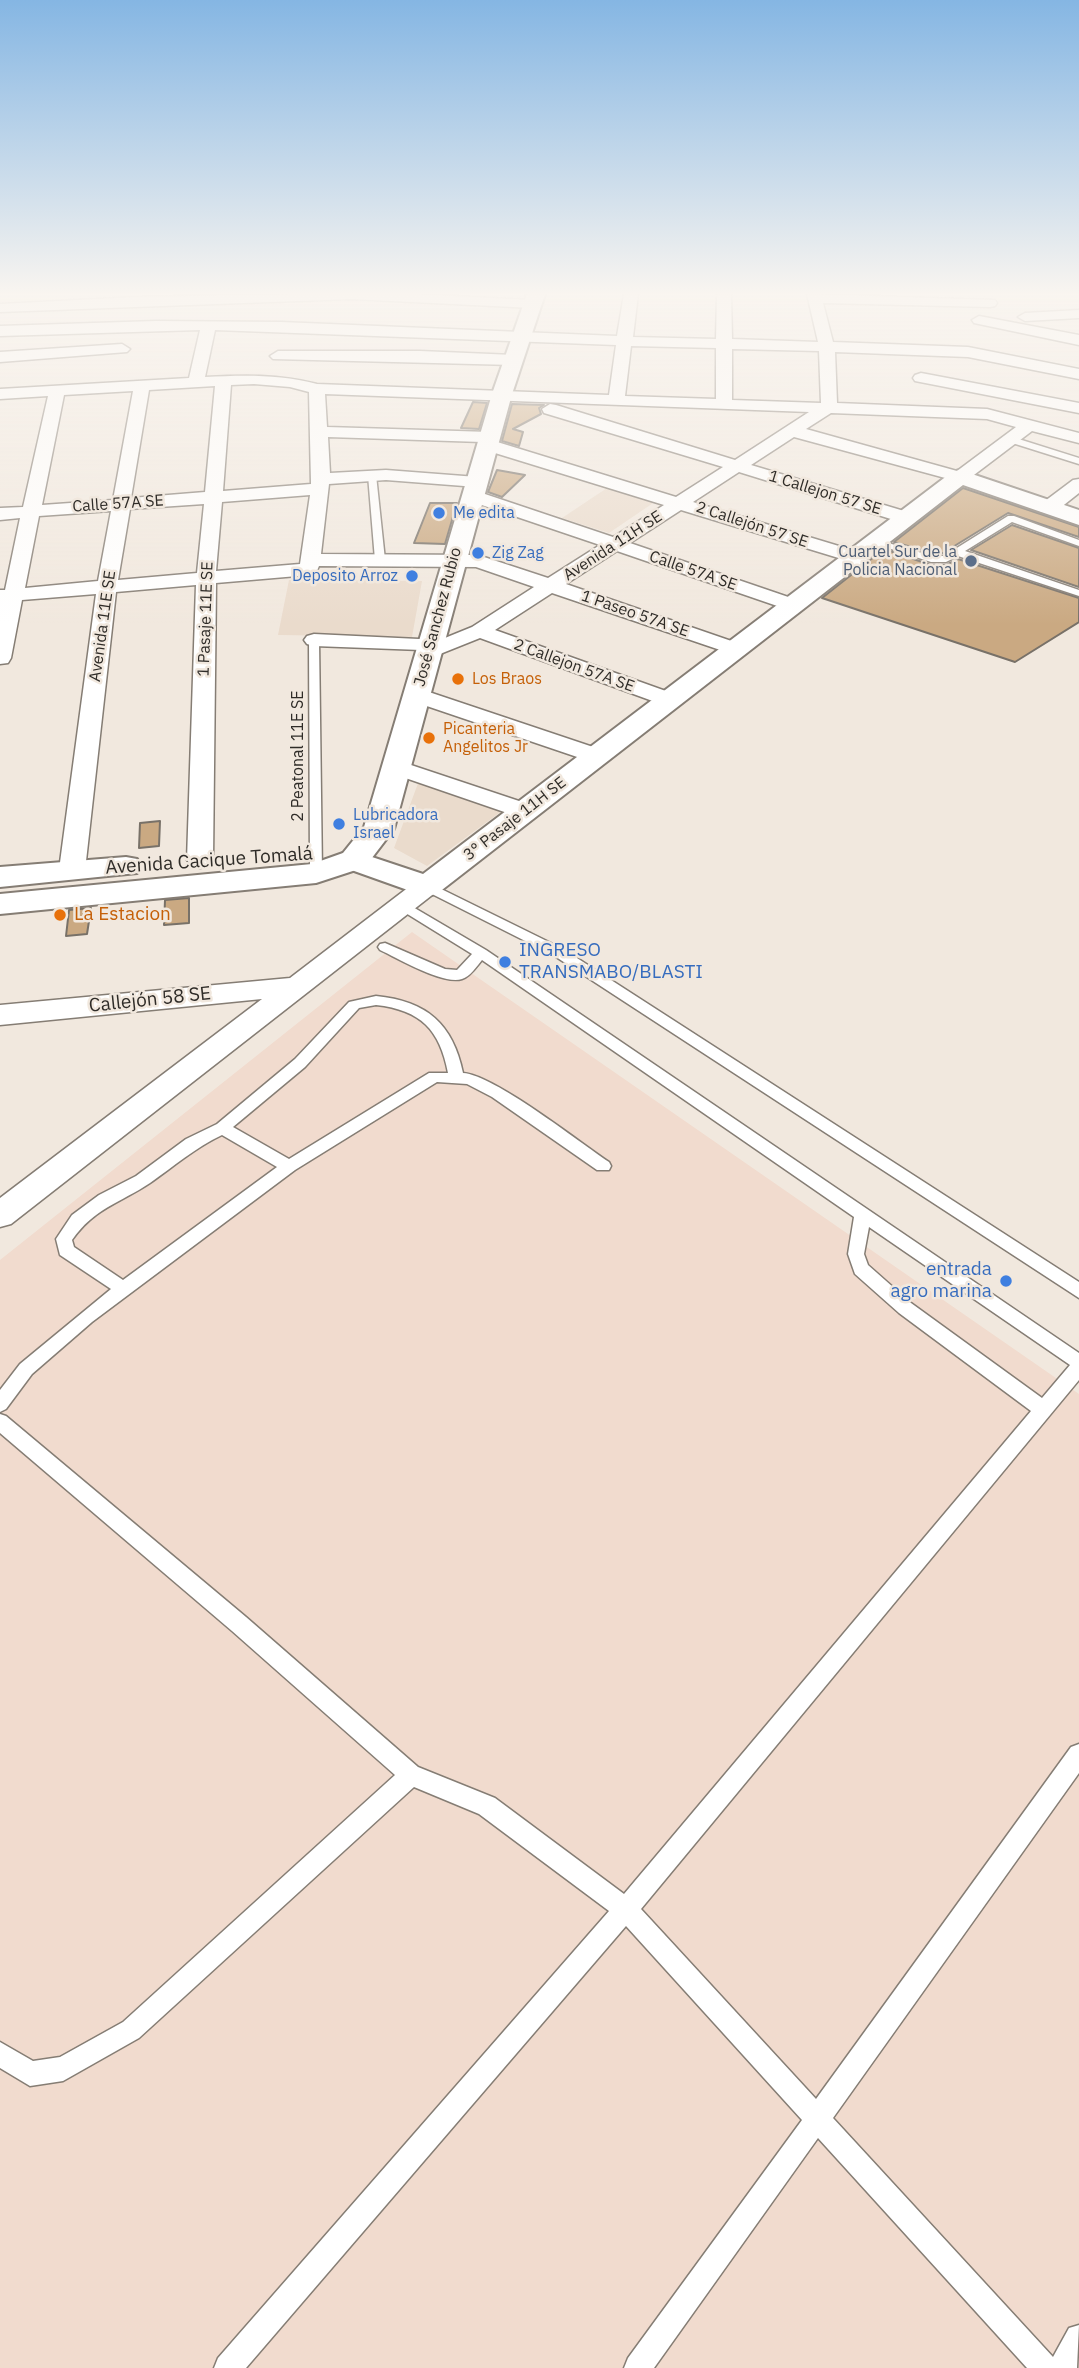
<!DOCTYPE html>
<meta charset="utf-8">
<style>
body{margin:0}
canvas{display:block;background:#f1e8de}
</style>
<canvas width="1079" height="2368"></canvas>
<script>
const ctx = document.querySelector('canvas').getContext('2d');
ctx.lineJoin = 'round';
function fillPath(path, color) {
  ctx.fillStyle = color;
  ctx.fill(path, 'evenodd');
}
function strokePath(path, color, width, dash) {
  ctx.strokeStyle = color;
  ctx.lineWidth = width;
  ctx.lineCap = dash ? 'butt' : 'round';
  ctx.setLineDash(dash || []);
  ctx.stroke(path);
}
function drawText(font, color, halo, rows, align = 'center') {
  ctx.font = font + ' "IBM Plex Sans",sans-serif';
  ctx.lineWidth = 5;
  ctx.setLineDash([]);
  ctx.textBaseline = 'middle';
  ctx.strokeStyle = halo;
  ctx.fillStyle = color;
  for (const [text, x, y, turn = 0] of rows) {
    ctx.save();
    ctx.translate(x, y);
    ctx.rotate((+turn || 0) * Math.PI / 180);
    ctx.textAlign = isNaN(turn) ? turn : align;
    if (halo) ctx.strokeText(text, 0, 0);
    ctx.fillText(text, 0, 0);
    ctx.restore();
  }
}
const built = new Path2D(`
 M613,484L659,499L609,533L562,518Z
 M289,580L422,581L412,637L278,635Z
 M420,778L506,808L427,866L394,848Z`);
const industrial = new Path2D(`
 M412,932L1079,1394V2368H0V1260Z`);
const building = new Path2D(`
 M473,402L487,403L479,429L461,428Z
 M512,404L544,405L539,408L541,414L513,429L523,432L519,446L502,441Z
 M497,470L525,475L502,497L488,492Z
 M963,488L1079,527V537L1008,513L943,553H932L894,542Z
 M430,503H457L445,544L414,543Z
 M1012,525L1079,548V587L971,550Z
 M884,549L931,565H946L958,559L1079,598V622L1015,662L822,598Z
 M160,821L159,846L139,848L140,823Z
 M189,898V923L164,925L165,900Z
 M91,908L87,934L66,936L69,910Z`);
const service = new Path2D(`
 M1009,436L1079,458V464L1006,441L1005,439Z
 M372,472L376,475L385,560L380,563L375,560L368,475Z
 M1008,516H1014L1079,540V546L1012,522L965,551L1079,590V596L958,556L946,562H931L870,542L875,539L932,556H944Z
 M314,637L319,640L322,873L316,877L310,873L309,640Z
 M427,882L563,949L1079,1282V1298L553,955L422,889V883Z
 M401,900L486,950L1079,1353V1380L641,1909L816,2099L1071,1747L1079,1744V1773L833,2118L1053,2357L1069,2328L1079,2325L1077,2368H1027L818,2138L654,2368H624L628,2358L802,2120L626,1926L246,2368H214L218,2358L609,1911L479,1814L414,1787L139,2038L63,2081L30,2086L0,2068V2042L33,2061L60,2057L123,2022L395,1775L232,1631L0,1433V1414L6,1416L246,1617L418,1767L495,1798L624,1894L1031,1411L899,1313L855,1274L848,1254L854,1217L482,960C477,966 470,977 462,979C443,985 399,959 380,950L378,947L380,944L385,943L445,969L457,970L472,954L396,907V901ZM869,1227L1070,1365L1042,1398L911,1303L868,1265L864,1254Z
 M376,996C427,1001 453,1024 463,1073C494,1075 579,1142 609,1162L611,1166L609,1170H597L492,1097L467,1084L437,1082L295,1170L92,1322L32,1374L6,1409L0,1412V1390L20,1364L111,1289L60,1255L56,1239L72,1215L99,1195L136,1176L186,1139L217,1124L295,1059L349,1002ZM376,1005C421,1010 440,1030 448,1073H429L289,1159L233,1127L305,1067L359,1008ZM222,1135L277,1167L123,1280L74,1247L72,1240C94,1208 120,1203 150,1183C174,1166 195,1148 222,1135Z`);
const minor = new Path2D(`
 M313,294H411L533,300L540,304L533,308L352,299L0,312V304L135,297Z
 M624,294H638L633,337L716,339L717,294H731L732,339L818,342L807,294L995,300L997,303L995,306L990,307L823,303L833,342L968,347L1079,369V379L968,357L835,352L837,403L987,409L1079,433V443L1032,431L966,481L960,482L794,437L751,465L914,514L916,518L907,524L739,472L693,502L862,553L865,557L862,561L855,563L681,510L630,543L800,601L803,605L800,609H786L617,551L566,584L743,645L747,649L743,653H729L552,593L495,630L677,695L680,700L677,705L669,707L480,638L430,658L422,657L421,650L314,646L307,644L304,640L307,636L314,634L440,640L472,627L534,587L476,567L319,566L316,573L309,575L216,583L213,860L209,865L200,868L191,865L187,860L196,585L116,592L85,870L81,875L72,878L63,875L59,870L96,594L22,600L11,658L8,663L0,664V590H5L20,518L0,520V508L23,507L48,396L0,399V389L189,378L200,330L0,336V326L156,321L281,322L617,336ZM215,330L616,345L609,395L317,384C279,374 243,375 205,377ZM631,346L716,348V399L625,396ZM732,349L819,351L821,403L732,400ZM254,384L290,387L309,392L311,484L223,491L231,385ZM215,386L205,492L131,498L149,390ZM133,391L113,500L42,505L64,395ZM325,394L809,412L735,460L556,405L550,404L542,409L544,413L723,467L676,497L494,441L499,437L490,432L327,427ZM831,413L987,419L1016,427L957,471L806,429ZM328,437L482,442L479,445L482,449L664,505L613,537L479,492H467L464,496L467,500L600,545L548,578L478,555L321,554L329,484L386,480L477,487L486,482L477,477L386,470L330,473ZM310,495L300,564L216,571L222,502ZM204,504L197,573L118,580L130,509ZM111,511L98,581L25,588L39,516Z
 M1079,310V318L1025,321L1018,317L1025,313Z
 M979,316L1079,335V345L974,323L972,320Z
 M122,344L130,349L127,352L0,362V352Z
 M278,351H420L514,355L522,360L514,365L273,359L270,356Z
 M921,373L1079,403V413L915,381L913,378L915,375Z
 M1079,479V493L1055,512H1041L1039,508L1041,504L1073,480Z
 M417,688L605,751L609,756L605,761H589L409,700L406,695L409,690Z
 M396,760L534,806L537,811L534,816L525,818L516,816L388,772L384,767L388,762Z
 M427,878L436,880L440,886L436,892L11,1224L0,1227V1198L262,999L0,1025V1005L290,978L418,880Z`);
const tertiary = new Path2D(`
 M960,470L1079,510V525L963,485L438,893L427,896L416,893L343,867L339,860L343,853L354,851L423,874L952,472Z`);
const secondary = new Path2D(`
 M527,294H545L512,394L394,829L365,867L316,883L0,914V894L312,864L343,853L364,827L492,394Z
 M126,857L137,859L141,866L137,873L0,887V867Z`);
const markers = [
 [439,513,7,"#3f7fe0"],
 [478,553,7,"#3f7fe0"],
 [971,561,7,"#5c6f8a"],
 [412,576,7,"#3f7fe0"],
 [458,679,7,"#e8710a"],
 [429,738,7,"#e8710a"],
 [339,824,7,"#3f7fe0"],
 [60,915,7,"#e8710a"],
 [505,962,7,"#3f7fe0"],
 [1006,1281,7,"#3f7fe0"]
];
const farStreetnames = [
 ["1 Callejon 57 SE",825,493,17],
 ["Calle 57A SE",118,504,-4],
 ["2 Callejón 57 SE",752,525,18],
 ["Avenida 11H SE",613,546,-33],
 ["Calle 57A SE",693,571,19],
 ["1 Paseo 57A SE",635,614,19],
 ["José Sanchez Rubio",438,617,-75],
 ["1 Pasaje 11E SE",206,619,-88],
 ["Avenida 11E SE",103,626,-82],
 ["2 Callejon 57A SE",574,666,20],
 ["2 Peatonal 11E SE",298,756,-90],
 ["3° Pasaje 11H SE",515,819,-38]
];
const farShopnames = [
 ["Me edita",453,513],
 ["Zig Zag",492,553],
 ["Deposito Arroz",398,576,"right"],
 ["Lubricadora",353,815],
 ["Israel",353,833]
];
const farServicenames = [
 ["Cuartel Sur de la",957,552],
 ["Policia Nacional",957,570]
];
const farFoodnames = [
 ["Los Braos",472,679],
 ["Picanteria",443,729],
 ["Angelitos Jr",443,747]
];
const streetNames = [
 ["Avenida Cacique Tomalá",209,861,-4],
 ["Callejón 58 SE",150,1000,-6]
];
const foodNames = [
 ["La Estacion",74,915]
];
const shopNames = [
 ["INGRESO",519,951],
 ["TRANSMABO/BLASTI",519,973],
 ["entrada",992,1270,"right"],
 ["agro marina",992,1292,"right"]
];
fillPath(built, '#eadbcc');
fillPath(industrial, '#f1dbce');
fillPath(building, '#caa982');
strokePath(building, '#787168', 2);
strokePath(service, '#857d74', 3);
strokePath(minor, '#857d74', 3);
strokePath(tertiary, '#857d74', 4);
strokePath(secondary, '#857d74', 4);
fillPath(service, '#fff');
fillPath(minor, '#fff');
fillPath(tertiary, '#fff');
fillPath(secondary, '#fff');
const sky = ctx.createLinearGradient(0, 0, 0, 625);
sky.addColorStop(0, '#85b6e3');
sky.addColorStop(0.47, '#f9f5f0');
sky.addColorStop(1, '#f9f5f000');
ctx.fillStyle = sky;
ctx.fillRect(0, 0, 1079, 625);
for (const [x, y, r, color] of markers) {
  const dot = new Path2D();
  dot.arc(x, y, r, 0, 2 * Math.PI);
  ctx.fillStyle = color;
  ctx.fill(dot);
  strokePath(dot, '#f1e8de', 2.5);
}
drawText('16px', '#2f2c28', '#f1e8de', farStreetnames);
drawText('16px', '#366cbe', '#f1e8de', farShopnames, 'left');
drawText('16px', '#4e5e75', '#f1e8de', farServicenames, 'right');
drawText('16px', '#c56008', '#f1e8de', farFoodnames, 'left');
drawText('19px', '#2f2c28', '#f1e8de', streetNames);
drawText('19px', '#c56008', '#f1e8de', foodNames, 'left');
drawText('19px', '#366cbe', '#f1e8de', shopNames, 'left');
</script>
